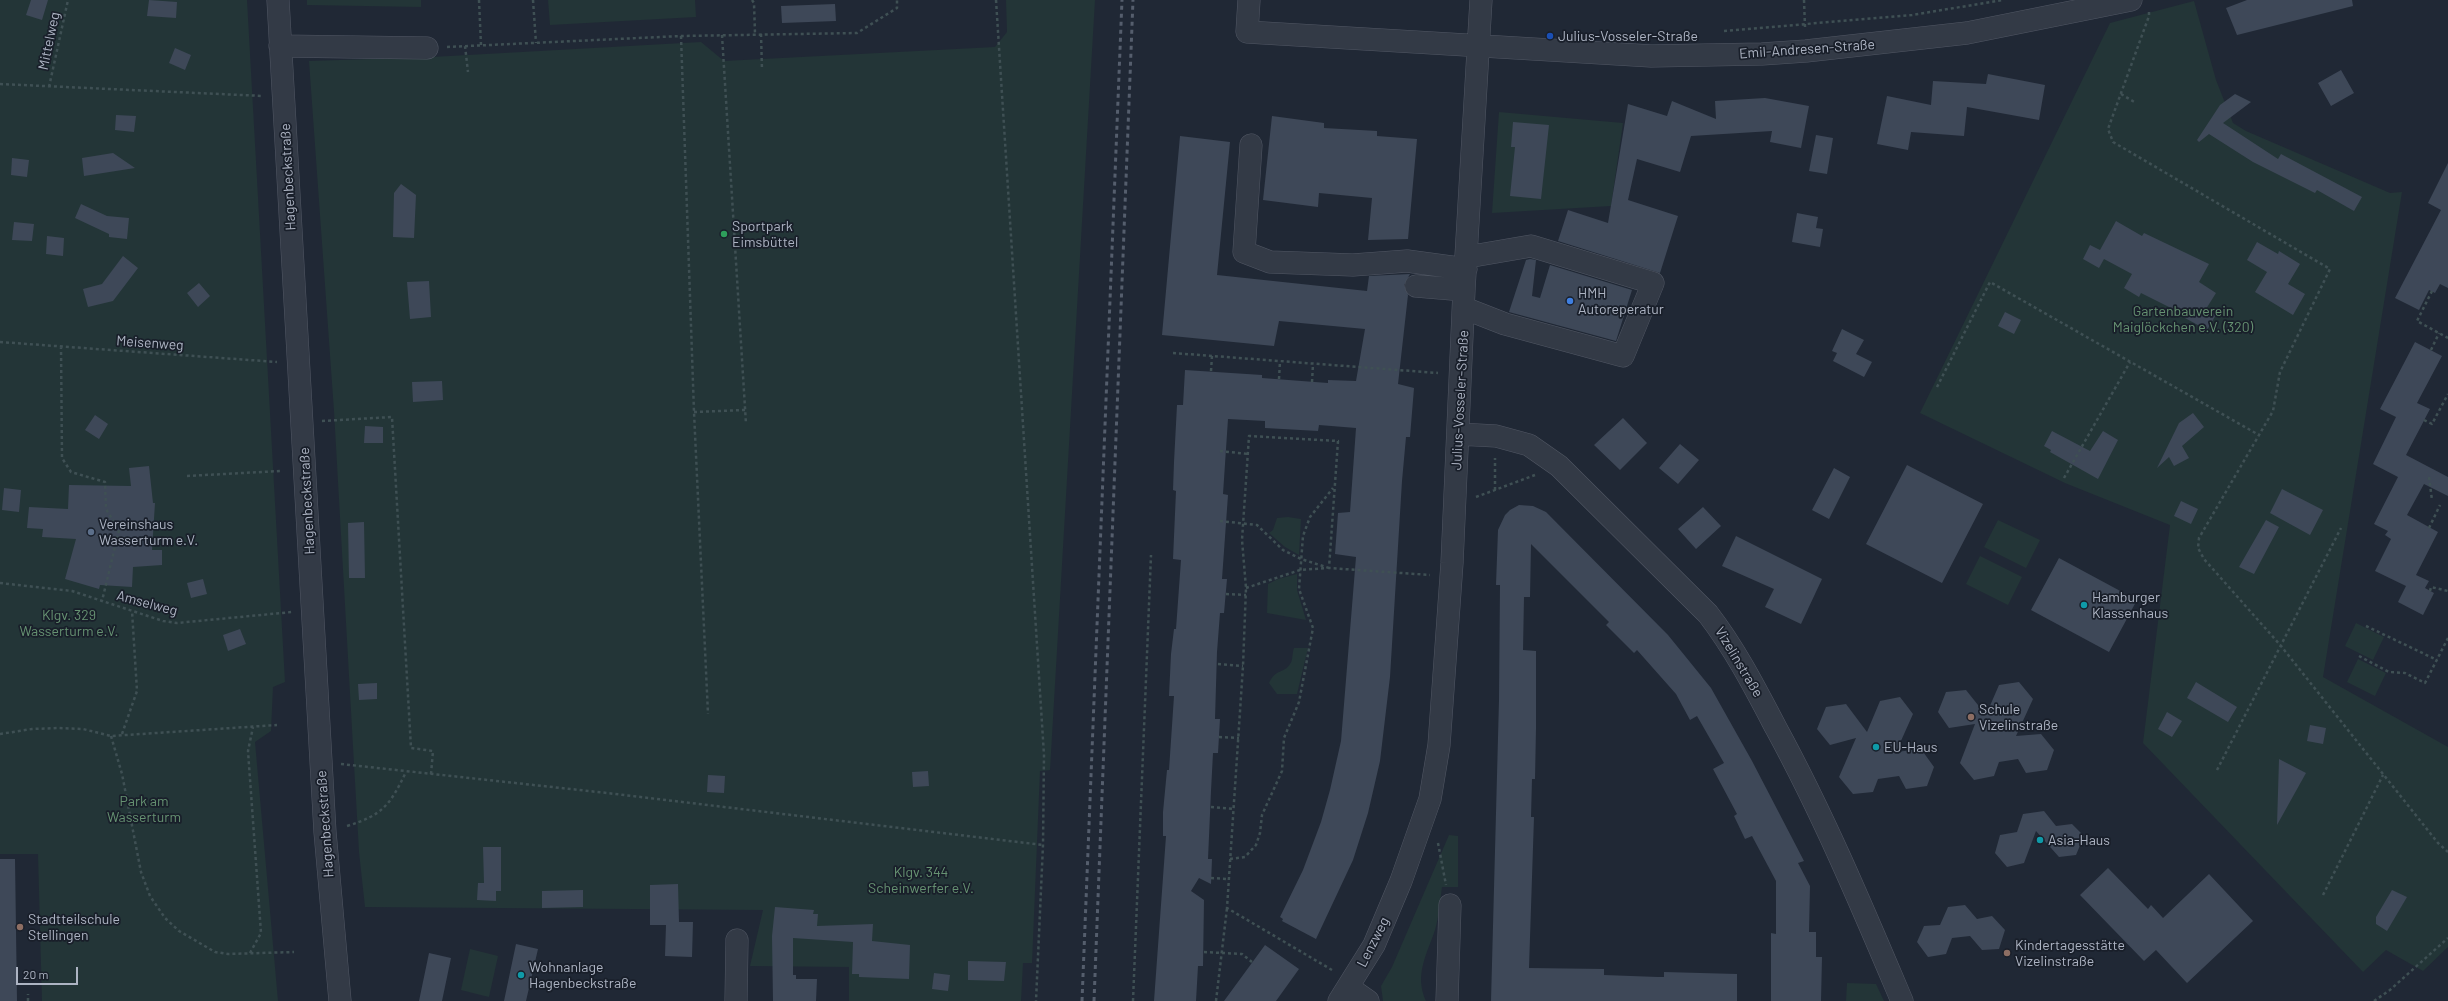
<!DOCTYPE html>
<meta charset="utf-8">
<style>
body{margin:0}
#map{position:relative;width:2448px;height:1001px;overflow:hidden;background:#202835;font-family:Barlow,sans-serif}
canvas{display:block}
.scale{position:absolute;left:16px;top:967px;width:62px;height:18px;box-sizing:border-box;border:2px solid #adb4c3;border-top:0;padding-left:5px;font-size:12px;line-height:14px;white-space:nowrap;color:#adb4c3;-webkit-text-stroke:3px #191f2a;paint-order:stroke}
</style>
<div id="map">
<canvas width="2448" height="1001"></canvas>
<div class="scale">20 m</div>
</div>
<script>
const ctx = document.querySelector('canvas').getContext('2d');
ctx.lineJoin = 'round';
function fillPath(path, color) {
  ctx.fillStyle = color;
  ctx.fill(path, 'evenodd');
}
function strokePath(path, color, width, dash) {
  ctx.strokeStyle = color;
  ctx.lineWidth = width;
  ctx.lineCap = dash ? 'butt' : 'round';
  ctx.setLineDash(dash || []);
  ctx.stroke(path);
}
function drawText(font, color, halo, rows, align = 'center') {
  ctx.font = font + ' Barlow,sans-serif';
  ctx.lineWidth = 3.5;
  ctx.setLineDash([]);
  ctx.textBaseline = 'middle';
  ctx.strokeStyle = halo;
  ctx.fillStyle = color;
  for (const [text, x, y, turn = 0] of rows) {
    ctx.save();
    ctx.translate(x, y);
    ctx.rotate((+turn || 0) * Math.PI / 180);
    ctx.textAlign = isNaN(turn) ? turn : align;
    if (halo) ctx.strokeText(text, 0, 0);
    ctx.fillText(text, 0, 0);
    ctx.restore();
  }
}
const green = new Path2D(`
 M0,0H247L285,682L273,687L271,731L255,742L278,1001H42L38,854H0Z
 M307,0H421V7L307,5Z
 M548,0H695L696,17L550,25Z
 M1006,0H1095L1050,770L1040,771L1032,963H1023L1021,1001H849V967L750,966L763,910L365,907L359,852L334,411L309,61L432,57L701,42L724,61L995,47L1007,32Z
 M2194,1L2216,80L2233,123L2246,131L2390,193L2402,192L2323,677L2448,747V947L2423,971L2386,950L2363,972L2143,743L2170,525L2065,483L1920,413L2110,23Z
 M1499,112L1623,123L1611,206L1492,213Z
 M1288,517L1301,519L1299,555L1285,547L1269,533L1273,530L1277,518Z
 M1998,520L2040,540L2026,568L1984,547Z
 M1980,556L2022,577L2008,605L1966,584Z
 M1297,574V590L1306,620L1267,613L1268,584L1278,579Z
 M2356,623L2384,637L2373,660L2345,646Z
 M1294,648H1308L1297,694H1277L1269,683C1276,668 1284,674 1290,664C1293,661 1292,653 1294,648Z
 M2358,659L2386,673L2375,696L2347,682Z
 M1449,835L1458,836V887H1442C1440,901 1439,917 1435,930C1427,954 1414,975 1426,1001H1383L1381,986L1392,967Z
 M470,949L498,956L489,997L461,990Z
 M1847,983L1876,984L1884,1001H1846Z`);
const building = new Path2D(`
 M31,0H48L42,20L26,15Z
 M149,0L177,2L176,18L147,16Z
 M2247,0H2352L2353,6L2237,35L2226,8Z
 M835,4L836,21L782,23L781,6Z
 M175,48L191,55L185,70L169,63Z
 M2341,70L2354,93L2331,106L2318,83Z
 M1988,74L2045,85L2039,120L1967,107L1964,136L1911,132L1908,150L1877,144L1887,96L1931,105L1933,81L1986,84Z
 M2235,94L2251,102L2223,123L2278,159L2281,154L2362,197L2354,211L2317,190L2315,193L2253,162L2209,134L2199,142L2197,140L2220,105Z
 M1765,98L1809,106L1801,148L1770,142L1772,131L1691,136L1680,172L1637,159L1628,200L1678,216L1660,273L1558,241L1568,210L1608,223L1628,104L1667,116L1672,101L1716,119L1715,101Z
 M116,115L136,116L134,132L115,130Z
 M1272,116L1324,123V128L1377,131V136L1417,139L1408,239L1368,240L1372,198L1319,193L1318,207L1263,200Z
 M1513,122L1549,125L1541,199L1510,196L1515,147H1511Z
 M1816,135L1833,138L1827,174L1809,171Z
 M1180,136L1230,142L1217,275L1367,291L1369,276L1410,274L1404,285L1408,295L1398,384L1414,388L1410,437H1406L1402,481L1390,677L1380,761L1368,813L1353,860L1316,939L1282,921L1283,919L1280,917L1303,870L1321,822L1330,790L1341,741L1356,557L1335,554L1338,513L1350,512L1356,428L1319,425L1318,431L1265,428V421L1228,419L1223,494L1228,495L1222,579H1227L1224,613H1220L1217,652L1215,719H1220L1218,753H1213L1211,791L1208,859H1212L1211,884L1199,878L1191,891L1204,900L1203,966H1198L1196,1001H1154L1166,836H1163V812L1167,770H1169L1174,696H1169L1171,654L1174,629H1176L1181,560L1173,559L1176,491L1173,490L1174,462L1177,405H1183L1185,370L1262,375V378L1328,383V380L1356,381L1365,329L1279,321L1274,346L1162,335Z
 M113,153L135,168L84,176L82,158Z
 M12,158L29,160L27,177L11,175Z
 M2448,163V288L2440,284L2435,293L2429,290L2419,310L2395,298L2441,210L2428,203Z
 M401,184L416,195L414,238L393,237L394,193Z
 M81,204L107,216L129,218L127,239L109,237V234L75,218Z
 M1797,213L1818,217L1816,228L1823,229L1820,247L1792,242Z
 M2116,221L2142,236L2144,233L2209,264L2199,282L2216,293L2206,309L2216,315L2207,330L2174,312L2175,310L2141,293L2139,297L2124,288L2132,274L2104,259L2099,268L2083,259L2090,245L2100,250Z
 M14,222L34,224L32,241L12,240Z
 M47,236L64,238L63,256L46,254Z
 M2257,242L2278,254L2279,251L2300,264L2288,284L2305,294L2293,315L2255,292L2267,272L2247,260Z
 M123,256L138,268L113,301L88,307L83,289L102,284Z
 M1530,259L1536,260L1532,296L1540,298L1550,265L1632,290L1616,341L1509,312L1526,260Z
 M429,281L431,317L410,319L407,282Z
 M199,283L210,296L198,307L187,293Z
 M2005,312L2021,320L2014,334L1998,326Z
 M1842,329L1864,340L1856,354L1872,362L1864,377L1833,361L1837,353L1832,351Z
 M2415,342L2442,356L2417,403L2430,409L2406,455L2448,477V496L2424,484L2407,515L2438,532L2416,575L2429,581L2425,588L2434,593L2423,615L2398,602L2406,586L2375,571L2391,539L2385,535L2388,531L2374,524L2398,477L2373,464L2396,417L2380,409Z
 M442,381L443,400L413,402L412,382Z
 M2193,413L2204,427L2182,446L2189,458L2174,466L2169,457L2157,468L2179,423Z
 M95,415L108,424L99,439L85,430Z
 M1623,418L1647,443L1620,470L1594,445Z
 M365,426L383,427V443H364Z
 M2052,431L2090,451L2103,431L2118,440L2098,479L2050,452L2051,450L2044,446Z
 M1680,444L1699,460L1678,484L1659,468Z
 M1907,465L1983,504L1942,583L1866,544Z
 M149,466L153,503H155L152,550H162V565L133,567L132,587L100,585L99,589L65,579L76,539L42,537L43,529L27,528L29,507L68,509L69,485L131,486L129,468Z
 M1834,468L1850,477L1829,519L1812,510Z
 M4,488L21,490L19,512L2,510Z
 M2282,489L2323,510L2310,535L2270,513Z
 M2181,501L2198,509L2191,524L2174,516Z
 M1519,505L1533,506L1546,512L1668,635L1711,688L1752,761L1804,861L1798,863L1810,886L1809,932H1816V957H1822L1821,1001H1771V933L1776,934V881L1752,836L1745,839L1734,816L1737,814L1713,769L1724,763L1697,716L1690,720L1676,694L1637,650L1634,653L1606,625L1609,622L1531,544L1530,597H1524L1523,650L1536,651V728L1535,779H1532L1531,817H1534L1529,968L1604,969V975L1658,977H1664V972L1737,974V1001H1491L1499,700L1500,585H1496L1498,530L1505,515L1510,510Z
 M1703,507L1721,526L1696,549L1678,529Z
 M2266,520L2279,527L2254,574L2239,567Z
 M364,522L365,578H349L348,523Z
 M1736,536L1822,579L1801,624L1765,607L1774,589L1722,566Z
 M2059,558L2137,600L2109,652L2031,610Z
 M203,579L207,594L191,598L187,583Z
 M240,629L246,644L228,651L223,635Z
 M2019,682L2033,699L2016,736L2041,734L2054,750L2047,770L2026,773L2018,759L1999,762L1994,776L1974,780L1960,763L1975,724L1949,728L1938,712L1946,692L1966,690L1986,715L1999,685Z
 M2196,682L2237,707L2228,722L2187,698Z
 M377,683V699L359,700L358,684Z
 M1900,697L1913,714L1896,752L1921,749L1934,767L1927,786L1906,789L1899,776L1878,779L1873,792L1853,794L1839,777L1856,738L1830,745L1817,729L1826,707L1846,704L1867,732L1880,701Z
 M2167,712L2182,721L2172,737L2158,729Z
 M2310,725L2326,728L2323,744L2307,741Z
 M2279,759L2306,773L2277,825Z
 M928,771L929,786L913,787L912,772Z
 M708,775L725,776L724,793L707,792Z
 M2044,811L2056,826L2072,824L2084,836L2076,855L2059,857L2036,831L2024,863L2007,867L1995,853L2000,835L2017,832L2023,814Z
 M483,847H501V891H496V901L477,900L478,883H484Z
 M0,859H15L17,1001H0Z
 M2108,868L2148,909L2151,905L2163,918L2209,874L2253,921L2187,983L2156,950L2144,961L2080,895Z
 M678,884L679,922H693L692,957L665,956L666,925H650V885Z
 M583,890V907L542,908V891Z
 M2392,890L2407,897L2387,931L2376,924V917Z
 M1965,905L1977,919L1992,916L2005,930L1999,949L1982,950L1970,936L1952,938L1946,954L1928,957L1917,942L1924,926L1940,925L1948,907Z
 M775,907L814,910L813,914H818L817,926L873,924L872,941L910,945L909,979L859,977V974H852L853,942L793,938V975H796V979H817L816,1001H773L772,936Z
 M516,944L538,949L526,1001H504Z
 M1265,945L1299,969L1276,1001H1224Z
 M429,953L451,958L442,1001H419Z
 M968,961L1006,962L1004,981L968,980Z
 M934,973L950,975L948,991L932,989Z`);
const path = new Path2D(`
 M479,0L481,45
 M533,0L536,43
 M752,0L754,3L755,34
 M996,0L1044,755L1043,845L1036,1001
 M1804,0L1805,27
 M2149,12V16L2108,129L2113,142L2330,269L2280,372L2273,411L2199,538L2198,548L2204,559L2281,646L2438,843L2448,852
 M1724,31L1912,15L2003,0
 M761,34L762,70
 M722,35L746,424
 M681,36L694,412L708,714
 M465,46L468,72
 M447,47L681,36L857,33L897,8V0
 M0,84L263,96
 M49,87L68,0
 M2121,94L2136,103
 M2432,291L2417,321L2448,338
 M0,342L277,362
 M61,346L62,458L71,472L105,482L106,509L119,530L102,601
 M2431,350L2439,333
 M1173,353L1438,373
 M1211,371L1212,356
 M1279,379L1280,361
 M1312,382L1313,364
 M1937,387L1990,282L2259,435
 M694,412L745,410
 M2424,420L2432,424L2448,394
 M322,421L392,417L411,748L433,751L431,774
 M1220,451L1248,454
 M187,476L280,471
 M2429,477L2432,500
 M2064,478L2130,362
 M1495,490V458
 M1476,497L1535,475
 M1220,521L1257,525L1283,550L1301,559L1329,568
 M2429,528L2440,505
 M0,583L72,591L163,621L177,623L292,612
 M1246,588L1300,570L1327,568
 M2430,591L2431,587L2448,591
 M1226,594L1246,595
 M2366,626L2437,660
 M2359,656L2389,672L2405,673L2425,683L2448,638
 M1218,664L1243,666
 M0,734L32,729L58,728L83,729L111,736L277,725
 M122,734L137,691L132,611
 M111,736L122,774L141,872L150,896L165,918L179,931L215,952L228,954L294,952
 M1219,737L1239,738
 M341,764L607,793L1043,845
 M2217,770L2341,528
 M1211,807L1234,809
 M347,826C383,815 390,805 406,772
 M1438,843L1446,885
 M1230,859L1245,857L1256,845L1260,833L1262,815L1282,771L1284,738L1299,702L1313,628L1299,589L1303,536L1310,517L1333,488
 M1211,878L1228,879
 M2323,895L2383,775
 M1204,952L1242,954L1252,962
 M250,953L261,933L248,751L253,727
 M1332,970L1227,908L1243,666L1246,588L1242,540L1249,436L1338,441L1329,568L1430,575
 M28,1001V994
 M1133,1001L1151,555
 M1216,1001L1227,908
 M2374,1001L2390,990L2448,938`);
const minor = new Path2D(`
 M278,0L325,832L340,1001
 M1249,0L1247,32L1651,56L1762,54L1806,51L1967,33L2131,0
 M280,46L427,48
 M1251,145L1244,252L1270,262L1353,265L1407,261L1466,269
 M1416,286L1464,290
 M1464,308L1505,324L1623,356L1653,283L1531,246L1467,257
 M1458,434L1496,436L1529,445L1559,466L1708,614C1735,649 1755,688 1776,728C1824,816 1863,909 1902,1001
 M1348,987L1368,1001
 M736,1001L737,940
 M1339,1001L1374,945L1401,881L1430,799L1439,745L1452,563L1464,290L1481,0
 M1447,1001L1450,905`);
const rail = new Path2D(`
 M1082,1001L1122,0
 M1094,1001L1133,0`);
const markers = [
 [1550,36,4,"#1a4fb4"],
 [724,234,4,"#2e9e5b"],
 [1570,301,4,"#3f7fe0"],
 [91,532,4,"#5c6f8a"],
 [2084,605,4,"#0f9aa8"],
 [1971,717,4,"#8d6e63"],
 [1876,747,4,"#0f9aa8"],
 [2040,840,4,"#0f9aa8"],
 [20,927,4,"#8d6e63"],
 [2007,953,4,"#8d6e63"],
 [521,975,4,"#0f9aa8"]
];
const poiNames = [
 ["Julius-Vosseler-Straße",1558,36],
 ["Sportpark",732,226],
 ["Eimsbüttel",732,242],
 ["HMH",1578,293],
 ["Autoreperatur",1578,309],
 ["Vereinshaus",99,524],
 ["Wasserturm e.V.",99,540],
 ["Hamburger",2092,597],
 ["Klassenhaus",2092,613],
 ["Schule",1979,709],
 ["Vizelinstraße",1979,725],
 ["EU-Haus",1884,747],
 ["Asia-Haus",2048,840],
 ["Stadtteilschule",28,919],
 ["Stellingen",28,935],
 ["Kindertagesstätte",2015,945],
 ["Vizelinstraße",2015,961],
 ["Wohnanlage",529,967],
 ["Hagenbeckstraße",529,983]
];
const streetNames = [
 ["Mittelweg",49,41,-78],
 ["Emil-Andresen-Straße",1807,49,-4],
 ["Hagenbeckstraße",288,177,-93],
 ["Meisenweg",150,343,4],
 ["Julius-Vosseler-Straße",1460,400,-87],
 ["Hagenbeckstraße",307,501,-93],
 ["Amselweg",147,603,15],
 ["Vizelinstraße",1739,662,59],
 ["Hagenbeckstraße",325,824,-94],
 ["Lenzweg",1373,942,-63]
];
const parkNames = [
 ["Gartenbauverein",2183,311],
 ["Maiglöckchen e.V. (320)",2183,327],
 ["Klgv. 329",69,615],
 ["Wasserturm e.V.",69,631],
 ["Park am",144,801],
 ["Wasserturm",144,817],
 ["Klgv. 344",921,872],
 ["Scheinwerfer e.V.",921,888]
];
fillPath(green, '#233537');
fillPath(building, '#3e4858');
strokePath(minor, '#515764', 23);
strokePath(path, '#3f5054', 2.5, [3, 3]);
strokePath(minor, '#333a46', 22);
strokePath(rail, '#555e6d', 3, [4, 4]);
for (const [x, y, r, color] of markers) {
  const dot = new Path2D();
  dot.arc(x, y, r, 0, 2 * Math.PI);
  ctx.fillStyle = color;
  ctx.fill(dot);
  strokePath(dot, '#191f2a', 1.5);
}
drawText('14px', '#adb4c3', '#191f2a', poiNames, 'left');
drawText('14px', '#adb4c3', '#191f2a', streetNames);
drawText('14px', '#669272', '#191f2a', parkNames);
</script>
